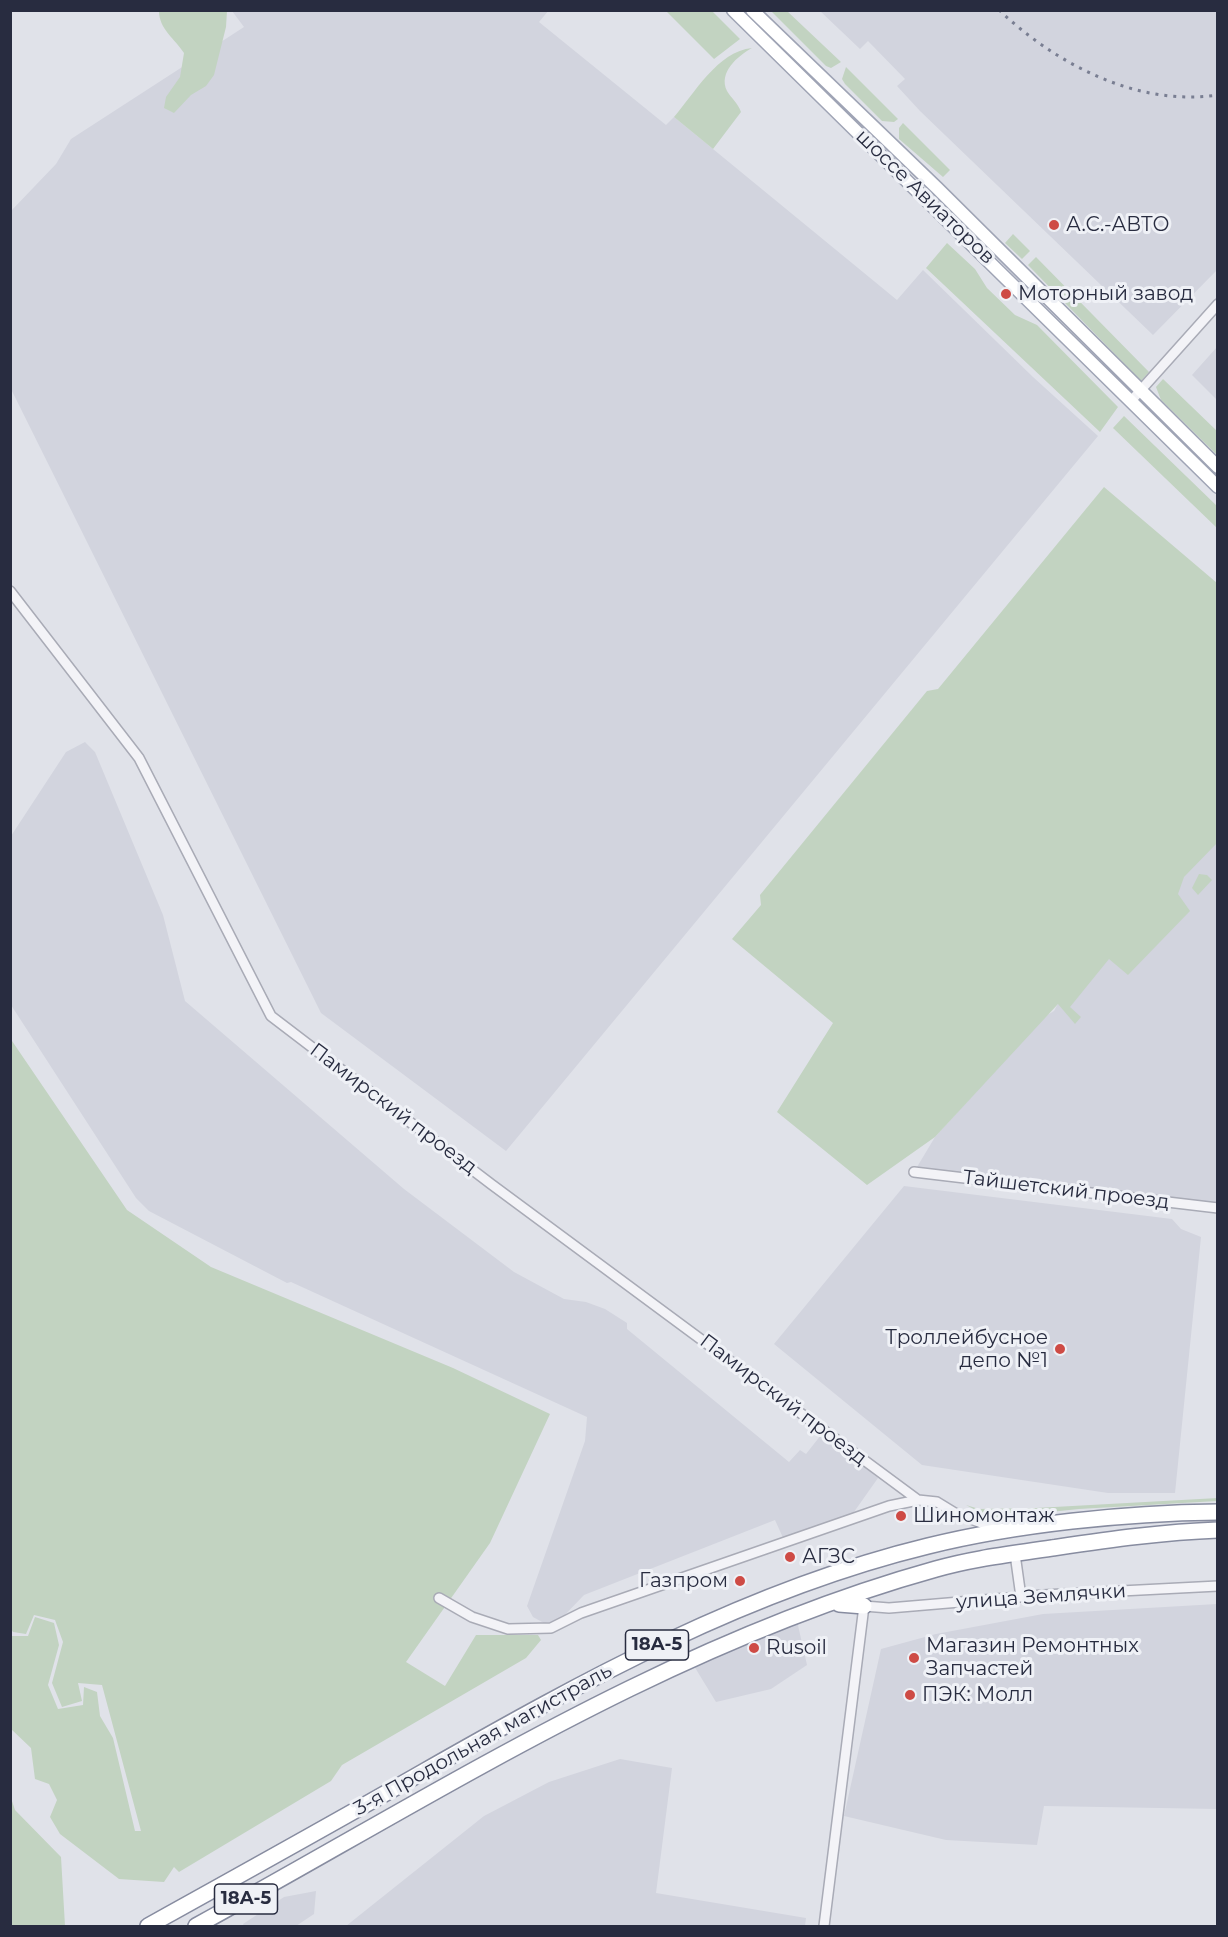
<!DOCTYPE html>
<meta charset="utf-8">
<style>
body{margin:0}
#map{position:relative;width:1228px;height:1937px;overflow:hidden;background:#e0e2e9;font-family:Montserrat,sans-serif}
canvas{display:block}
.frame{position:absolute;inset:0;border:12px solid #282c40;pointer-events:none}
</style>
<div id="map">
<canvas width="1228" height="1937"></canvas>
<div class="frame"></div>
</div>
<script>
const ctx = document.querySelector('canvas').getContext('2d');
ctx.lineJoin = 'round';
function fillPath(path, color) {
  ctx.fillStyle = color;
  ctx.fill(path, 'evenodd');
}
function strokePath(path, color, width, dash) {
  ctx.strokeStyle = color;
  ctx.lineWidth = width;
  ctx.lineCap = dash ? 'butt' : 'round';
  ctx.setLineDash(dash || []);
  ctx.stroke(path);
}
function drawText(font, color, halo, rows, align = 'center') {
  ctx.font = font + ' Montserrat,sans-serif';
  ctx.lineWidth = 6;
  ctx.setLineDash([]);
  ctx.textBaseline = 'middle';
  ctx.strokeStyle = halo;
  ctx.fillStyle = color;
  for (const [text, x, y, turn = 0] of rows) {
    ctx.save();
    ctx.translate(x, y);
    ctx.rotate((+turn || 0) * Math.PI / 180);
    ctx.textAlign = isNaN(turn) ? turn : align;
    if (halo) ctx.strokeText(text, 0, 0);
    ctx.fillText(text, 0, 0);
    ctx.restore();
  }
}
const built = new Path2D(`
 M549,10L539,22L666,125L674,117L897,300L923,270L1033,377L1098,436L506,1151L321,1013L11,389V211L56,164L71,139L244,27L232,11Z
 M820,11H1217V270L1153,335L920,111L897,86L905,79L868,41L860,49Z
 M1217,347V400L1192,375Z
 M85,742L95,752L163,915L185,1001L404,1189L514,1272L564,1299L586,1302L605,1309L627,1323V1329L789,1462L800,1450L806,1454L821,1435L857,1460L878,1478L849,1519L784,1540L775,1520L584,1595L560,1620L544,1623L533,1617L527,1606L585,1441L587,1417L291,1282L287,1283L149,1211L136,1198L11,1005V836L66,752Z
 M1217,810V1207L914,1172L935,1137L1042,1018L1054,1011L1060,1000Z
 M904,1186L1172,1219L1181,1229L1201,1237L1175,1493H1108L922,1465L774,1344Z
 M1217,1604V1809L1044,1806L1037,1845L946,1840L844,1816L881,1649L936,1634L1043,1614Z
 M797,1621L807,1665L771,1689L716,1702L694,1666Z
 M620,1759L672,1768L656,1893L806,1918L805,1926H346L484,1816L549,1782Z
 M316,1891L314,1914L296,1926H244L243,1924L284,1897Z`);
const green = new Path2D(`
 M159,11H227L226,27L214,75L206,86L191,95L174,113L164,108L166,97L180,77L184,53C175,39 159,29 159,11Z
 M666,11H712L740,39L714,59Z
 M771,11H787L841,62L831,68L826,66Z
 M752,48C738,56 718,72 727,91C731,98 738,103 741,112L713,149L674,117C694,94 718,51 752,48Z
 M846,67L898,119L894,122L882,121L845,84L842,79Z
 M903,123L950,170L943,177L899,139V128Z
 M1013,234L1030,251L1022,259L1005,243Z
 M947,243L975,269L987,288L1015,315L1037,325L1118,407L1100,432L926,268Z
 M1036,257L1149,372L1141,381L1028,265Z
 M1163,379L1217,431V455L1161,400L1156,387Z
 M1124,416L1217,506V528L1113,428Z
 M1104,487L1217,583V843L1184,877L1178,894L1190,911L1128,975L1109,959L1070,1007L1081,1017L1075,1024L1058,1004L935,1137L867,1185L777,1112L833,1023L732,939L761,905L760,895L927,691L938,689Z
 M1199,874L1207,875L1212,880L1198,895L1192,888Z
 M10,1038L127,1210L211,1267L453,1368L550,1414L490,1543L406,1662L445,1686L476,1635H538L541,1640L526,1658L342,1765L331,1781L179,1872L174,1867L164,1882L119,1879L60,1834L50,1817L57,1800L49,1784L35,1779L31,1748L11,1729V1636H28L35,1617L54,1623L59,1645L48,1685L58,1709L83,1705L84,1687L97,1692L100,1716L113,1738L135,1831H141L102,1685L78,1683L82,1701L62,1707L52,1683L63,1642L55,1620L34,1615L26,1634L13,1632L11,1629Z
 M1218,1498L1217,1501L1079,1509L1001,1517L985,1515L966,1505L979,1509L1036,1508Z
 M11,1798L15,1810L61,1857L65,1926H11Z`);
const minor = new Path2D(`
 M1131,401L1218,304
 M10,591L139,758L271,1016L491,1184L918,1500
 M914,1172L1218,1208
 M1015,1554L1021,1597
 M439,1598L472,1617L508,1629L551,1628L581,1613L889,1506L918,1500L937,1502L955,1513L1000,1530
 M824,1926L864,1606L889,1608L1043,1595L1218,1586`);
const major = new Path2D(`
 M733,10L1218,487
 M752,10L937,188L1218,467`);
const highway = new Path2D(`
 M839,1604L864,1606
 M148,1926C240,1875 332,1824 423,1772C583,1681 747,1590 928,1546C1017,1524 1126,1513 1218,1512
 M196,1926C437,1794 669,1643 936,1569C974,1558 1013,1554 1052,1548C1107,1540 1161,1532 1218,1530`);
const rail = new Path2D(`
 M999,10C1056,64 1137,107 1218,95`);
const markers = [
 [1054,225,6,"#ce4b45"],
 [1006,294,6,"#ce4b45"],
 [1060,1349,6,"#ce4b45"],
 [901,1516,6,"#ce4b45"],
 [790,1557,6,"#ce4b45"],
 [740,1581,6,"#ce4b45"],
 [754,1648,6,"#ce4b45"],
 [914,1658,6,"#ce4b45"],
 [910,1695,6,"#ce4b45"]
];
const shields = [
 [657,1645,63],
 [246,1899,63]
];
const shieldNames = [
 ["18А-5",657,1645],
 ["18А-5",246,1899]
];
const streetNames = [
 ["шоссе Авиаторов",925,197,44],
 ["Памирский проезд",393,1109,37],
 ["Тайшетский проезд",1066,1190,7],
 ["Памирский проезд",783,1400,37],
 ["улица Землячки",1041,1597,-4],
 ["3-я Продольная магистраль",483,1740,-29]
];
const poiNames = [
 ["А.С.-АВТО",1066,225],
 ["Моторный завод",1018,294],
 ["Троллейбусное",1048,1338,"right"],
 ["депо №1",1048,1361,"right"],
 ["Шиномонтаж",913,1516],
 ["АГЗС",802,1557],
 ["Газпром",728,1581,"right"],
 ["Магазин Ремонтных",926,1646],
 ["Запчастей",926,1669],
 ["Rusoil",766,1648],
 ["ПЭК: Молл",922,1695]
];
fillPath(built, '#d2d4de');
fillPath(green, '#c2d3c1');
strokePath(minor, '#a9abb6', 12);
strokePath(major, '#9fa4b5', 15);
strokePath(highway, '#878ca0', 18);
strokePath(minor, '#f3f3f7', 9);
strokePath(major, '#fff', 12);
strokePath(highway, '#fff', 15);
strokePath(rail, '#797e92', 3, [3, 6]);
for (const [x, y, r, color] of markers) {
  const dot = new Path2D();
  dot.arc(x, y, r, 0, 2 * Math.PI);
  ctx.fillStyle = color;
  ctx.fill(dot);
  strokePath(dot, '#eff1f6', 2);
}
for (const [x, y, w] of shields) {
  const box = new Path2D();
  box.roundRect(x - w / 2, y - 15, w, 30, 4.5);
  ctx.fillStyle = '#eff1f6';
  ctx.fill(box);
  strokePath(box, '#282c40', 1.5);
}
drawText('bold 18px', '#282c40', null, shieldNames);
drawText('20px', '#282c40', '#eff1f6', streetNames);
drawText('20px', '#282c40', '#eff1f6', poiNames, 'left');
</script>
